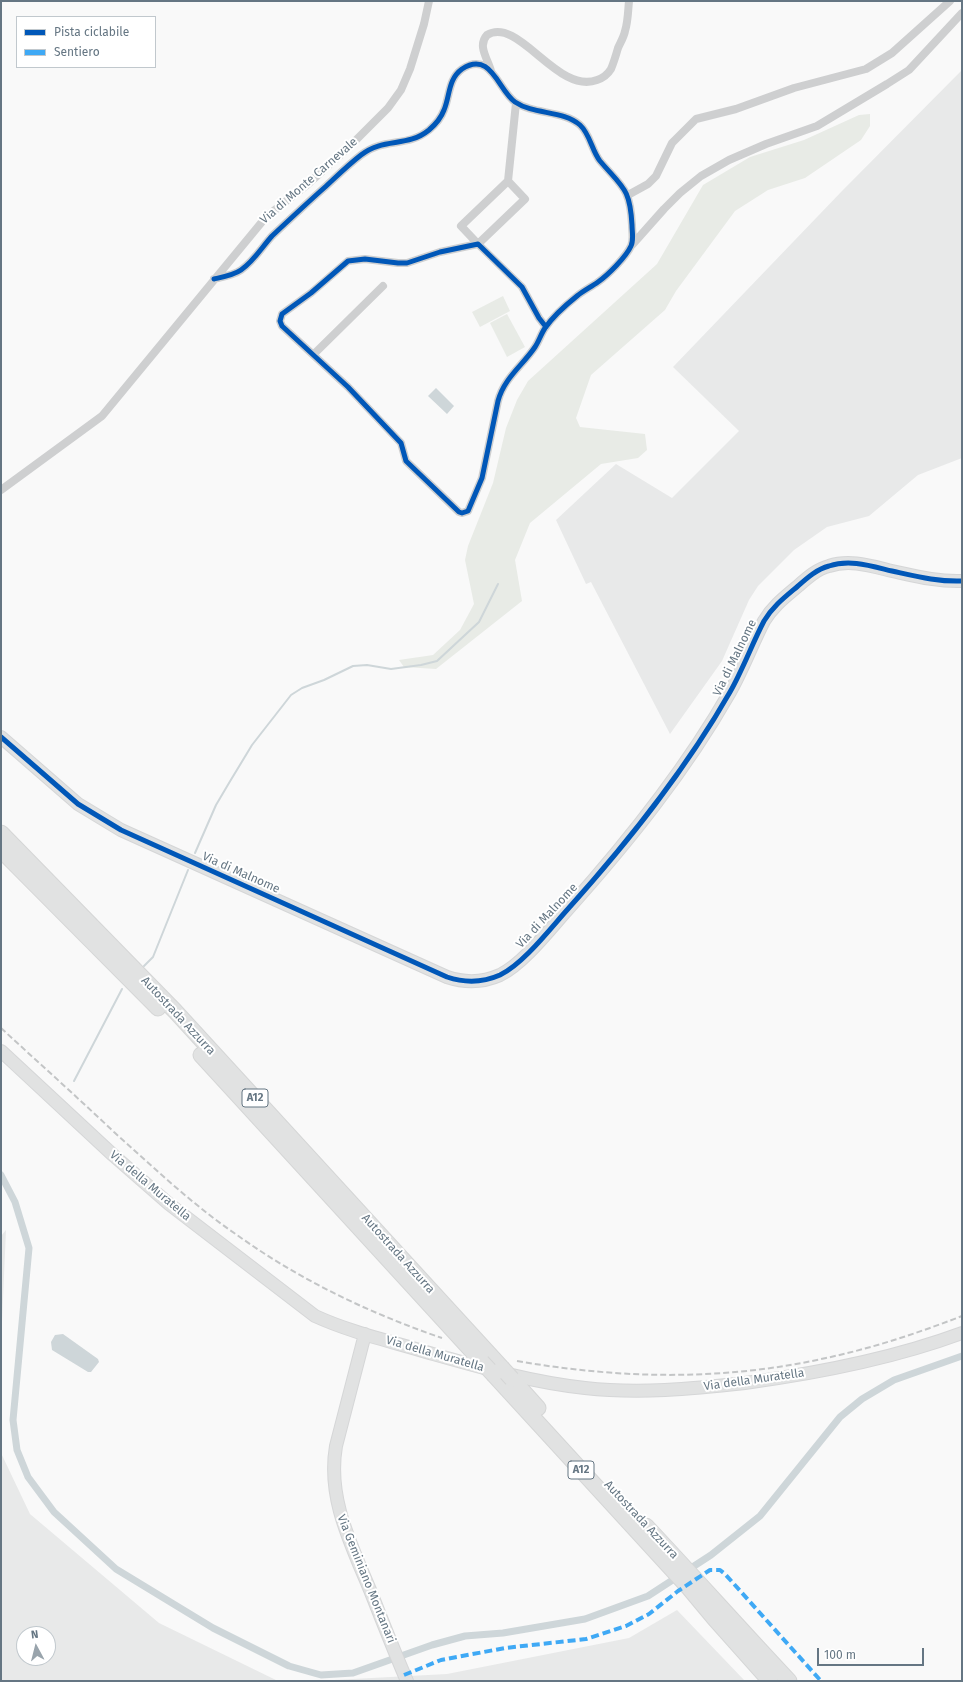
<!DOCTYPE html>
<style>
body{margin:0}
#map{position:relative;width:963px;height:1682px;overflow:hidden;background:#f9f9f9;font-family:"Fira Sans",sans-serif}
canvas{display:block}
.frame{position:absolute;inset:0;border:2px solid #657683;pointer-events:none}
.legend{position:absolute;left:16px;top:16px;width:140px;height:52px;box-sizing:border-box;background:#fff;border:1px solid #c1c8cd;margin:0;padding:5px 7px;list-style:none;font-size:12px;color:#657683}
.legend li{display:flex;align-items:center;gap:8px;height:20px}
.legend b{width:20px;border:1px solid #c1c8cd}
.north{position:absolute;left:16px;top:1626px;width:40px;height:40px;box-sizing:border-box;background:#fff;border:1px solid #c1c8cd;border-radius:50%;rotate:353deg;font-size:11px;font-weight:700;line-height:16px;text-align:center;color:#657683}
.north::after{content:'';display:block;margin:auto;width:14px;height:18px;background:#99a4ac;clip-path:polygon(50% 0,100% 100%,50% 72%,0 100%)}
.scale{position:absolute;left:817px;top:1648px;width:107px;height:18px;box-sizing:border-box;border:2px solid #657683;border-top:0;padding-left:5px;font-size:12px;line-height:14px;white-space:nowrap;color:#657683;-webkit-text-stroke:3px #fff;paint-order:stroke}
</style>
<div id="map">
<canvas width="963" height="1682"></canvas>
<div class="frame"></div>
<ul class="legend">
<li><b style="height:5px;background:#0057b8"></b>Pista ciclabile</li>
<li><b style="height:5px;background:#3fa9f5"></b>Sentiero</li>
</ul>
<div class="north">N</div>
<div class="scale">100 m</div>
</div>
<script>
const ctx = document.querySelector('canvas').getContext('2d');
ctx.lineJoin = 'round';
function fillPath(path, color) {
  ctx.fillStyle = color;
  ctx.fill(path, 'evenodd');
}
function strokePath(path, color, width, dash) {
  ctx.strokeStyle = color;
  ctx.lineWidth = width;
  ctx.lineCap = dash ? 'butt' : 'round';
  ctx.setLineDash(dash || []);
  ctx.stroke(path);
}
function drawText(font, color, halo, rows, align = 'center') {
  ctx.font = font + ' "Fira Sans",sans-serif';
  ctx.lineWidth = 4;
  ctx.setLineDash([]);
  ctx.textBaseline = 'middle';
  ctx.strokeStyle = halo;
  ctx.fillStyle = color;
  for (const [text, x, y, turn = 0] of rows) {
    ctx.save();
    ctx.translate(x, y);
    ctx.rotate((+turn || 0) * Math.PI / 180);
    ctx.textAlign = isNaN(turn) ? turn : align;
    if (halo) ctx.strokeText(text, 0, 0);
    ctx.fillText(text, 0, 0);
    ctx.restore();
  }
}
const built = new Path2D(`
 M962,70V458L918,475L869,516L827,527L794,550L758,586L749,600L722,661L670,734L591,582L586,584L556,520L616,464L672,498L739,431L673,367L842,191Z
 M6,1230L1,1345V1236Z
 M1,1453L30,1514L159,1623L278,1681H1ZM24,1634H48V1658H24Z
 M677,1610L745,1681H315L447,1674L629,1638Z`);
const green = new Path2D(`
 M870,114V126L861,140L805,178L768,190L735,211L676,291L665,310L591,375L576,418L580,427L645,434L647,450L638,458L601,464L530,523L515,560L522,601L436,669L404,667L399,660L433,655L460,630L474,604L465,560L468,546L493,483L506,428L517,400L528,381L657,264L703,185L750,157L804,140L859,115Z
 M503,296L510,311L480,327L472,312Z
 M507,314L525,347L507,357L490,323Z`);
const water = new Path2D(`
 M436,388L454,406L447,414L428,396Z
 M63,1334L98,1359L99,1362L91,1372H88L52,1350L51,1342L55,1335Z`);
const stream = new Path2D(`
 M195,853L216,805L229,783L252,745L291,695L302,688L324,680L353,666L367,665L391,669L421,665L437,661L479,622L498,584
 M144,966L153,957L188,870
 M74,1081L122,989`);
const canal = new Path2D(`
 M1,1175L15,1202L29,1248L13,1420L17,1450L28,1477L54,1512L116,1569L213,1628L289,1666L321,1675L353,1673L432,1645L465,1636L503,1633L585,1619L648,1596L711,1555L760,1516L840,1417L862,1399L894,1380L962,1356`);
const street = new Path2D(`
 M491,71C488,59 477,46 487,35C519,16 557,95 597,80C603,78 608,74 611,69C614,62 616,55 618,48C620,43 624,37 625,31C628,22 628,11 629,1
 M508,181L525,199L478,244L461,226Z
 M508,181L516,103
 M628,195L648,184L656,176L672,143L696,119L736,109L794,88L866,69L892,53L950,1
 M632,245L664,209L680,193L701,176L729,160L766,144L817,126L887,84L909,70L962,13
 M214,279C223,277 234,275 241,270C254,261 262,247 272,236C289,220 306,204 324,188C336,177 348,165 361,155C384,137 407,148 429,130C436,124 441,118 444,110C450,96 448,79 462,69C491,50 498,90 515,102C534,115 563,110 580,125C590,134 592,151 600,161C623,188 630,188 632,225C632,232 634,240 631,246C626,257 608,275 598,282C591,287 583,291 577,296C567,304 552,318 545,328C541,334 539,341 535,347C523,365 504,378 498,401L482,478L468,511L462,513L459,512L406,461L401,443L348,387L282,326L280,321L282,314L311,293L348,261L365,259L398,263H407L440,252L478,244L522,287L539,318L546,327
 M314,354L383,286
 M1,490L102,416L266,217L308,184L348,148L388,108L401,90L410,69L424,24L429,1`);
const secondary = new Path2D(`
 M1,737L78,804L121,830L447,977C465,983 482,983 500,975C523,964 550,929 567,910C628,842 685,771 730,692C743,669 752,644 764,621C773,606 785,597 798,586C807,578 817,569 829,566C850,559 871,566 892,571C915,576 938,582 962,581
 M1,1051L113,1155L169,1204L315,1316C350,1332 389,1341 426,1352C479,1367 530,1382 585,1388C638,1394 692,1389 745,1383C819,1373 892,1359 962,1333
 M365,1334L336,1446C327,1498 351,1544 370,1590C382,1620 394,1651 407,1681`);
const highway = new Path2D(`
 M1,833L175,1011L502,1368
 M1,850L158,1008
 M201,1055L482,1362
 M494,1375L689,1588L714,1618L770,1681
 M512,1379L538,1408
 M646,1526C694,1577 741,1630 789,1681`);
const rail = new Path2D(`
 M1,1028C39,1063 77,1097 114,1132C154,1168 193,1205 237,1235C300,1280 369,1313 442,1338
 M517,1361C620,1379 724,1381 826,1358C873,1348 918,1333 962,1316`);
const highwayBridge = new Path2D(`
 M482,1362L494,1375
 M502,1368L512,1379`);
const quiet = new Path2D(`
 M404,1675L441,1660L505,1648L586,1639L626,1626L649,1614L678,1591L710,1570H720L725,1574L821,1681`);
const cycleway = new Path2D(`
 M214,279C223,277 234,275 241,270C254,261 262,247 272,236C289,220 306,204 324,188C336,177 348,165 361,155C384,137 407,148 429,130C436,124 441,118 444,110C450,96 448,79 462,69C491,50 498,90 515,102C534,115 563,110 580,125C590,134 592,151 600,161C623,188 630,188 632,225C632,232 634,240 631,246C626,257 608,275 598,282C591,287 583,291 577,296C567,304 552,318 545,328C541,334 539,341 535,347C523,365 504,378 498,401L482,478L468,511L462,513L459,512L406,461L401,443L348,387L282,326L280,321L282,314L311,293L348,261L365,259L398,263H407L440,252L478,244L522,287L539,318L546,327
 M1,737L78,804L121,830L447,977C465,983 482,983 500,975C523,964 550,929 567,910C628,842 685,771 730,692C743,669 752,644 764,621C773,606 785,597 798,586C807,578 817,569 829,566C850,559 871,566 892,571C915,576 938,582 962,581`);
const shields = [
 [255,1098,26],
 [581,1470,26]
];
const shieldNames = [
 ["A12",255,1098],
 ["A12",581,1470]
];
const streetNames = [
 ["Via di Monte Carnevale",309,181,-41],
 ["Via di Malnome",735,658,-64],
 ["Via di Malnome",241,873,24],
 ["Via di Malnome",547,916,-47],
 ["Autostrada Azzurra",178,1016,47],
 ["Via della Muratella",150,1186,40],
 ["Autostrada Azzurra",398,1254,48],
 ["Via della Muratella",435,1354,16],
 ["Via della Muratella",754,1380,-8],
 ["Autostrada Azzurra",641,1520,47],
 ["Via Geminiano Montanari",366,1579,68]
];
fillPath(built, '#e8e9e9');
fillPath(green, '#e8ebe6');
fillPath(water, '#ced6d9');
strokePath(stream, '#ced6d9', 2);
strokePath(canal, '#ced6d9', 7);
strokePath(secondary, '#d5d6d7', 14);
strokePath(highway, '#d5d6d6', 17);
strokePath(street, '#cecfd0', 8);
strokePath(secondary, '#e1e2e2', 12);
strokePath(highway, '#e1e2e2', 15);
strokePath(rail, '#c3c5c6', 2, [6, 3]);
strokePath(highwayBridge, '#d5d6d6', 17, []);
strokePath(highwayBridge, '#e1e2e2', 15);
strokePath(quiet, '#3fa9f5', 4, [8, 4]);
strokePath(cycleway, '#0057b8', 5);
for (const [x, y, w] of shields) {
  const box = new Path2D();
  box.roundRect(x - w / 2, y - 9, w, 18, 3);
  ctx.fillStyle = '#fff';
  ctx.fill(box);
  strokePath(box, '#657683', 1);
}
drawText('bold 11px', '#657683', null, shieldNames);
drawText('12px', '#657683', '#fff', streetNames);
</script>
